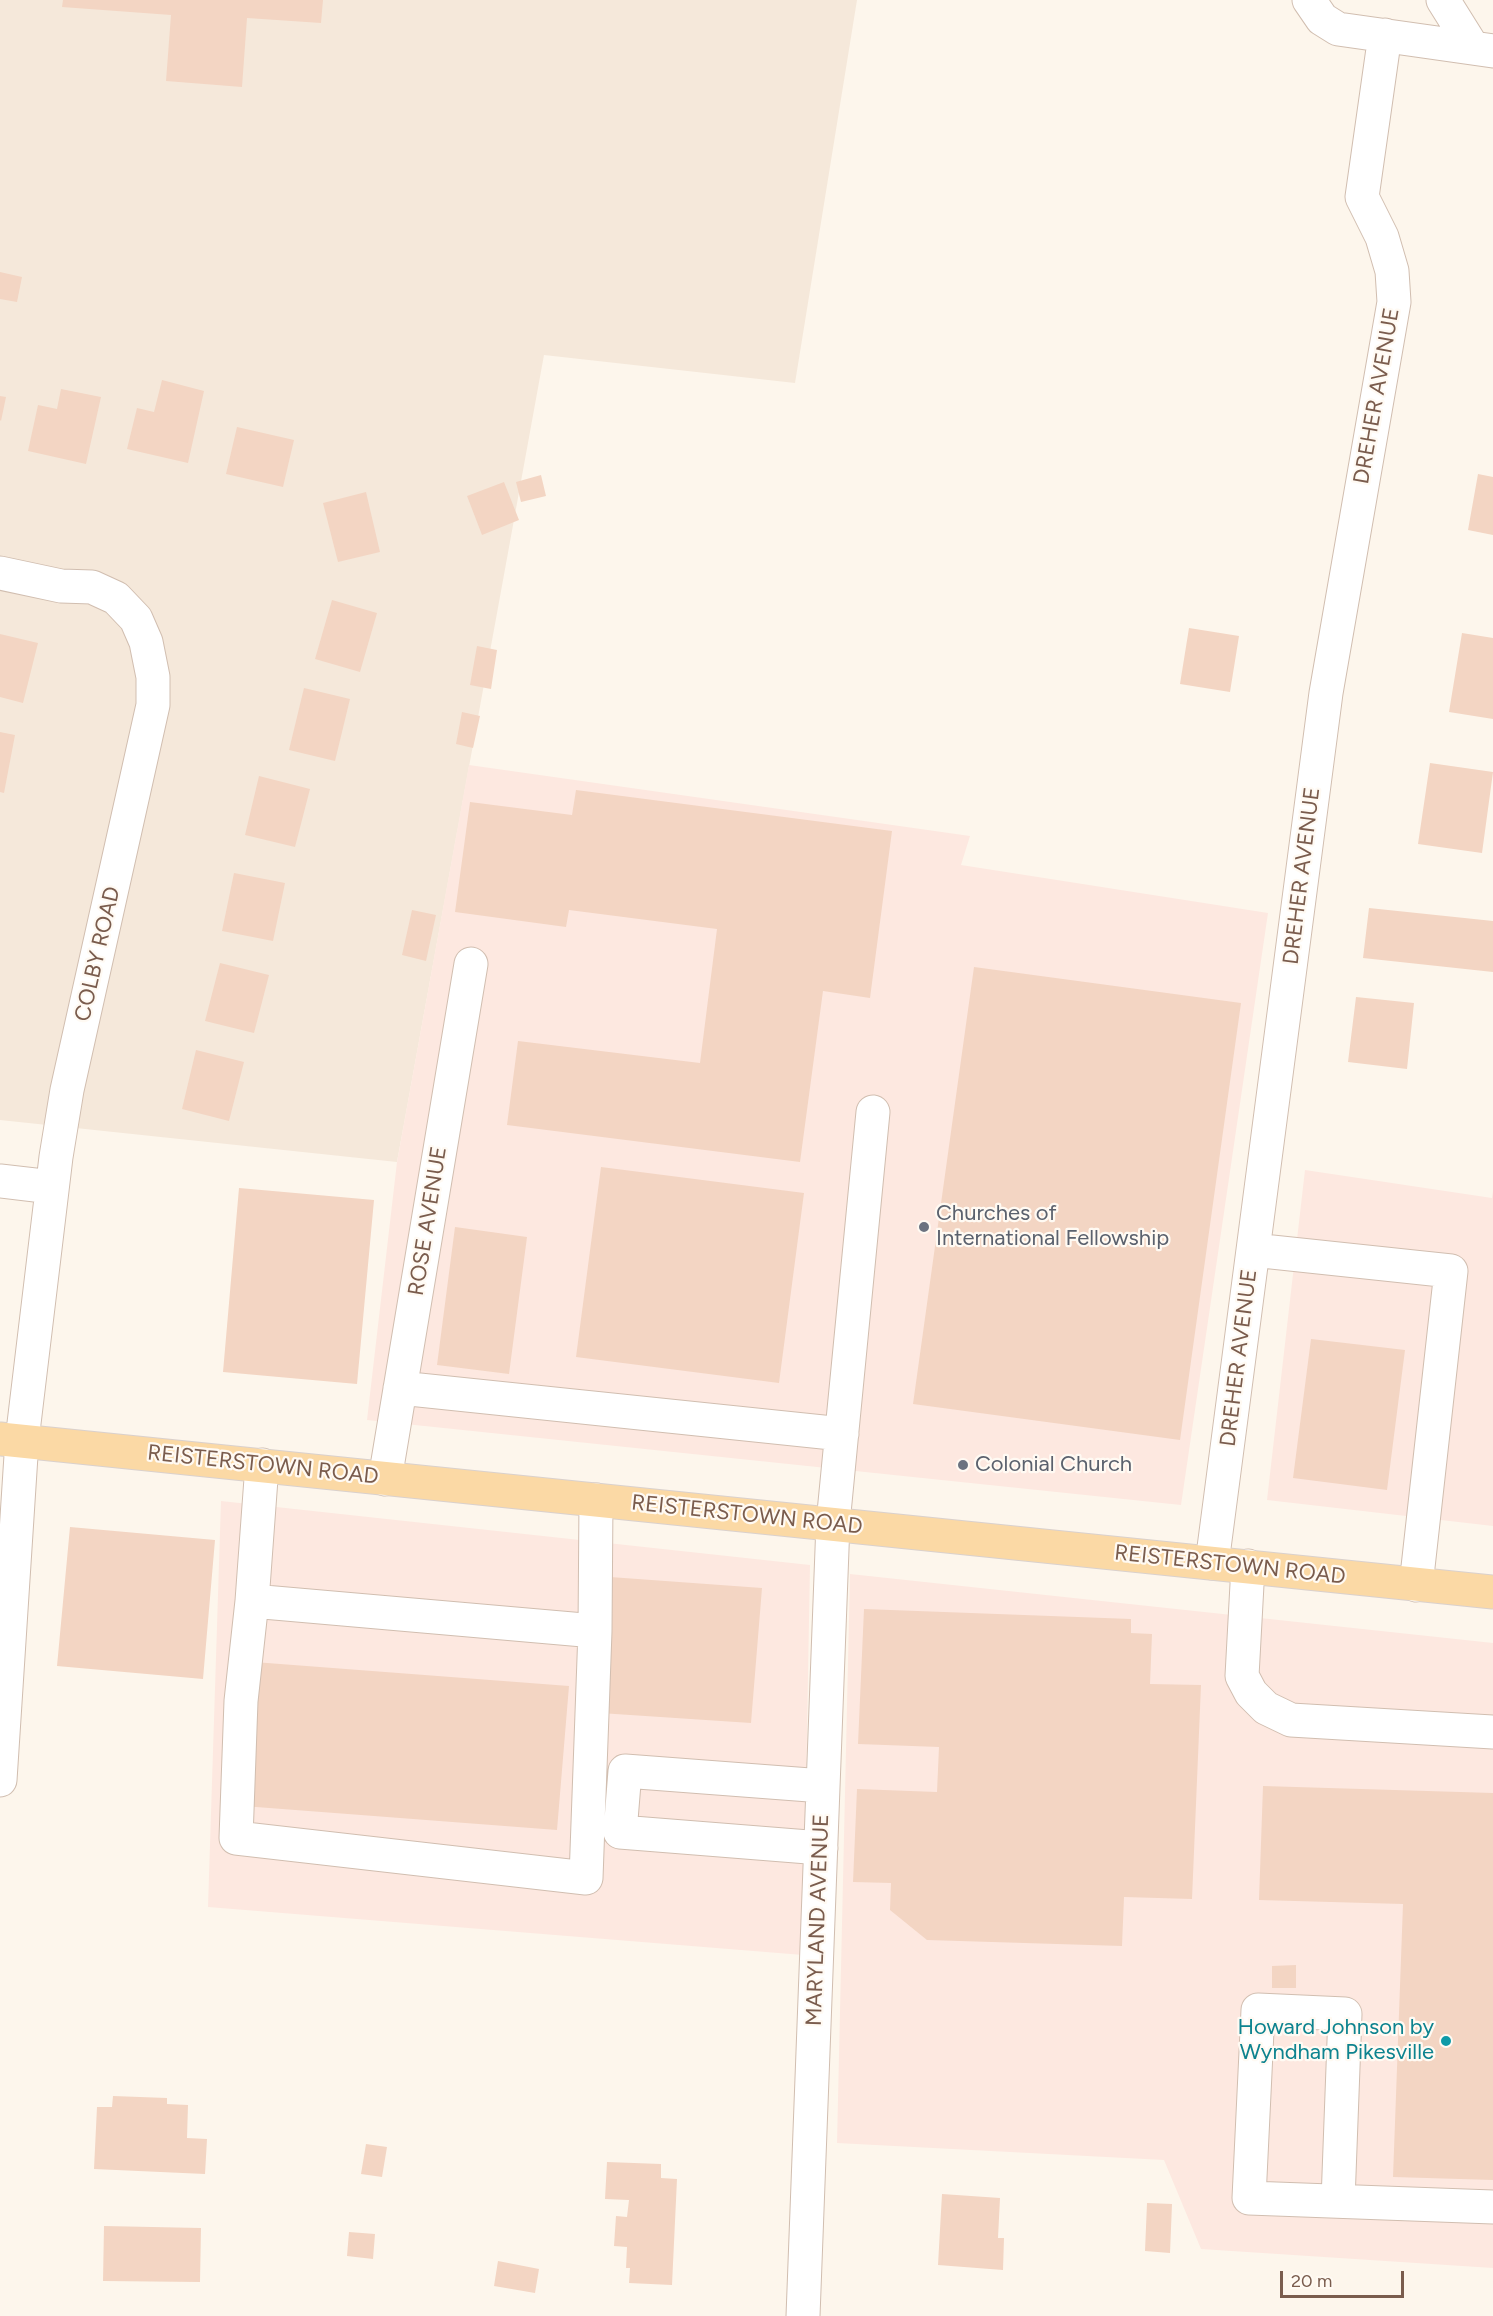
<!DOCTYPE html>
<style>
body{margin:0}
#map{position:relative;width:1493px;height:2316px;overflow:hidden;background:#fdf6ec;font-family:Figtree,sans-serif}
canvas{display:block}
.scale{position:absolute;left:1280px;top:2271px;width:124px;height:27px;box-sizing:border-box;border:3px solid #7a5c4d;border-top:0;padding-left:8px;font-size:18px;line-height:21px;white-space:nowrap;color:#7a5c4d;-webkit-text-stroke:4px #fffaf3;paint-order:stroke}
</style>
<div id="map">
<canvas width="1493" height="2316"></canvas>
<div class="scale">20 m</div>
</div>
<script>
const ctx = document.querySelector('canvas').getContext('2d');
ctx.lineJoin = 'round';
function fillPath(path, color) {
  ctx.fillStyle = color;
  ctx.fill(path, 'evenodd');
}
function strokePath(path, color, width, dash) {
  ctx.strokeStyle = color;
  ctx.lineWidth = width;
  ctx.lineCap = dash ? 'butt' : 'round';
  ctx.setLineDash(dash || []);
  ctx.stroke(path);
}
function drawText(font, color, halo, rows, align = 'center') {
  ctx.font = font + ' Figtree,sans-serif';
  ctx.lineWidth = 4.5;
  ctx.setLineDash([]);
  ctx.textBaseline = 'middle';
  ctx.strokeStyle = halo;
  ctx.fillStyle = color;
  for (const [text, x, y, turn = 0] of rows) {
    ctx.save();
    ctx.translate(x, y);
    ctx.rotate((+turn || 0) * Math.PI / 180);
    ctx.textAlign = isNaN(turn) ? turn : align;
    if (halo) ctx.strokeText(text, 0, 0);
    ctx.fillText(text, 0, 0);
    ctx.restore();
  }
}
const residential = new Path2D(`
 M0,0H857L795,383L544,355L397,1162L0,1120Z`);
const commercial = new Path2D(`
 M469,765L970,836L961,865L1268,913L1181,1505L367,1420L397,1162Z
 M1305,1170L1492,1198L1493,1191V1526L1267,1500Z
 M221,1501L810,1565L803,1955L208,1907Z
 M850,1574L1493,1643V2268L1201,2249L1164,2160L837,2143Z`);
const building = new Path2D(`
 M63,0H323L321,23L247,18L242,87L166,81L171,15L62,7Z
 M0,272L22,277L17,302L0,299Z
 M162,380L204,391L188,463L127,449L137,408L154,412Z
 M61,389L101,397L86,464L28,451L38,405L57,409Z
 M0,396L6,397L1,421L0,420Z
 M237,427L294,440L283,487L226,474Z
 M1478,474L1493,477V535L1468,530Z
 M541,475L546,496L521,502L516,482Z
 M504,482L519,520L482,535L467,496Z
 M366,492L380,552L338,562L323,503Z
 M332,600L377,613L360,672L315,659Z
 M1189,628L1239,636L1230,692L1180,684Z
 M1462,633L1493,638V719L1449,712Z
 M0,634L38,643L23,703L0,697Z
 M477,646L497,650L491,689L470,685Z
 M304,688L350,699L335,761L289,750Z
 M462,712L480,716L473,748L456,744Z
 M0,732L15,735L4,793L0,792Z
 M1430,763L1493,772L1482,853L1418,844Z
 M259,776L310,789L295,847L245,835Z
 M576,790L892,831L870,998L823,991L800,1162L507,1125L518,1041L700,1063L717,929L569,910L566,927L455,912L470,802L572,815Z
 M234,873L285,883L273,941L222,931Z
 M1369,908L1493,921V972L1363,958Z
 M412,910L436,915L426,961L402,955Z
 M220,963L269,975L254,1033L205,1021Z
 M974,967L1241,1003L1180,1440L913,1404Z
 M1356,997L1414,1003L1407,1069L1348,1062Z
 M196,1050L244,1062L229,1121L182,1109Z
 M601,1167L804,1193L779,1383L576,1357Z
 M239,1188L374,1200L357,1384L223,1372Z
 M455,1227L527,1237L509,1374L437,1365Z
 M1311,1339L1405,1350L1387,1490L1293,1478Z
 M70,1527L215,1540L203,1679L57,1666Z
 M610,1577L762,1588L751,1723L600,1713Z
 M864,1609L1131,1619V1633L1152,1634L1150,1684L1201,1685L1192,1899L1124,1897L1122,1946L927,1940L890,1910L891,1883L853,1882L857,1789L937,1792L939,1747L858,1744Z
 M254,1662L569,1686L557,1830L243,1806Z
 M1263,1786L1493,1793V2180L1393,2177L1403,1904L1259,1900Z
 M1296,1965V1988H1272V1966Z
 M113,2096L167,2098V2104L188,2105L187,2138L207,2139L205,2174L94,2169L97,2107H112Z
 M366,2144L387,2147L382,2177L361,2174Z
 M607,2162L661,2164V2178L677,2179L672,2285L629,2283L630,2268H626L627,2247L614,2246L616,2216L627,2217L629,2200L605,2199Z
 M942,2194L1000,2198L998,2238H1004L1003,2270L938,2265Z
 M1147,2203L1172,2204L1170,2253L1145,2251Z
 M104,2226L201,2228L200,2282L103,2281Z
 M349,2232L375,2234L373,2259L347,2256Z
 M498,2261L539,2269L535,2293L494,2286Z`);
const minor = new Path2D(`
 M1309,0L1322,19L1338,29L1493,51
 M1443,0L1473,48
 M0,573L61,586L92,587L116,598L136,619L146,642L153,677V705L67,1090L56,1157L22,1440L0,1780
 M0,1181L52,1187
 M1253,1250L1451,1271L1416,1585
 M400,1388L842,1434
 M262,1465L252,1601L595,1631L596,1500
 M385,1479L471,964
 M1212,1563L1326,693L1394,302L1392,271L1382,237L1362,197L1385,35
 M1248,1566L1242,1676L1251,1693L1266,1708L1291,1720L1493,1732
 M252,1601L241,1701L236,1838L586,1878L595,1631
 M821,1848L620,1832L625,1771L823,1786
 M1338,2201L1345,2014L1258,2010L1249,2198L1493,2207
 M803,2316L833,1523L873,1112`);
const major = new Path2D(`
 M0,1439L1493,1592`);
const markers = [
 [924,1227,6,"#6b7280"],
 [963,1465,6,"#6b7280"],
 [1446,2041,6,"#0f9aa8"]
];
const streetNames = [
 ["DREHER AVENUE",1377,396,-80],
 ["DREHER AVENUE",1302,876,-83],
 ["COLBY ROAD",98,954,-77],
 ["ROSE AVENUE",428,1221,-81],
 ["DREHER AVENUE",1239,1358,-83],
 ["REISTERSTOWN ROAD",263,1465,6],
 ["REISTERSTOWN ROAD",747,1515,6],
 ["REISTERSTOWN ROAD",1230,1565,6],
 ["MARYLAND AVENUE",818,1920,-88]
];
const worshipNames = [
 ["Churches of",936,1214],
 ["International Fellowship",936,1239],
 ["Colonial Church",975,1465]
];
const cultureNames = [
 ["Howard Johnson by",1434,2028],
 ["Wyndham Pikesville",1434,2053]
];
fillPath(residential, '#f5e8da');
fillPath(commercial, '#fde8e0');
fillPath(building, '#f3d5c3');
strokePath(minor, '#d1beb0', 35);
strokePath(major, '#dad1cd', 35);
strokePath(minor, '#fff', 33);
strokePath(major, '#fbd9a5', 33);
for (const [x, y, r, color] of markers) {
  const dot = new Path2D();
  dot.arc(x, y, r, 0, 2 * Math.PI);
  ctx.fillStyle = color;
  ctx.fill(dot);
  strokePath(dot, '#fffaf3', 2);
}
drawText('22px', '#7a5c4d', '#fffaf3', streetNames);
drawText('22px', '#5b616d', '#fffaf3', worshipNames, 'left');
drawText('22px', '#0d838f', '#fffaf3', cultureNames, 'right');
</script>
